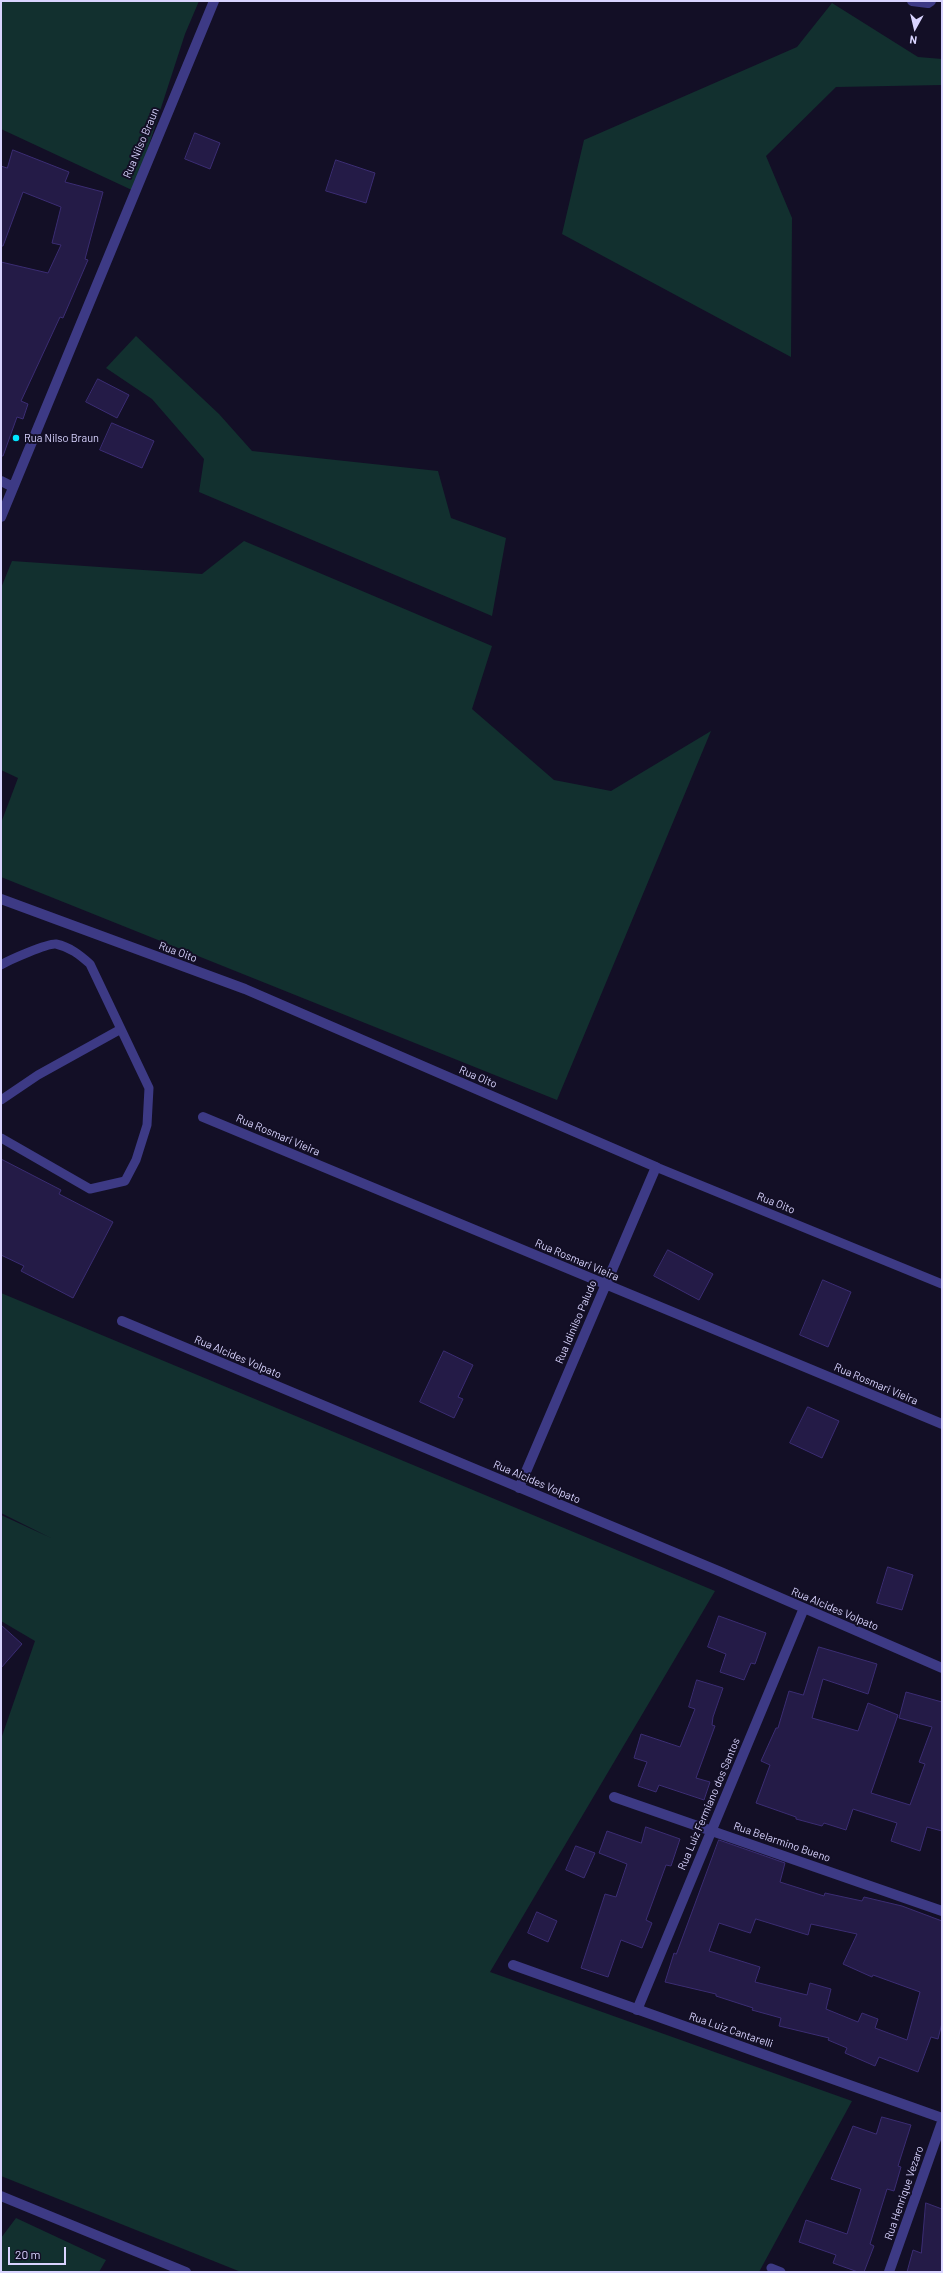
<!DOCTYPE html>
<style>
body{margin:0}
#map{position:relative;width:943px;height:2273px;overflow:hidden;background:#130f26;font-family:Barlow,sans-serif}
canvas{display:block}
.frame{position:absolute;inset:0;border:2px solid #d9d4ff;pointer-events:none}
.north{position:absolute;left:895px;top:8px;width:40px;height:40px;-webkit-text-stroke:3px #130f26;paint-order:stroke;rotate:188deg;font-size:11px;font-weight:700;line-height:16px;text-align:center;color:#d9d4ff}
.north::after{content:'';display:block;margin:auto;width:14px;height:18px;background:#d9d4ff;clip-path:polygon(50% 0,100% 100%,50% 72%,0 100%)}
.scale{position:absolute;left:8px;top:2247px;width:58px;height:18px;box-sizing:border-box;border:2px solid #d9d4ff;border-top:0;padding-left:5px;font-size:12px;line-height:14px;white-space:nowrap;color:#d9d4ff;-webkit-text-stroke:3px #130f26;paint-order:stroke}
</style>
<div id="map">
<canvas width="943" height="2273"></canvas>
<div class="frame"></div>
<div class="north">N</div>
<div class="scale">20 m</div>
</div>
<script>
const ctx = document.querySelector('canvas').getContext('2d');
ctx.lineJoin = 'round';
function fillPath(path, color) {
  ctx.fillStyle = color;
  ctx.fill(path, 'evenodd');
}
function strokePath(path, color, width, dash) {
  ctx.strokeStyle = color;
  ctx.lineWidth = width;
  ctx.lineCap = dash ? 'butt' : 'round';
  ctx.setLineDash(dash || []);
  ctx.stroke(path);
}
function drawText(font, color, halo, rows, align = 'center') {
  ctx.font = font + ' Barlow,sans-serif';
  ctx.lineWidth = 4;
  ctx.setLineDash([]);
  ctx.textBaseline = 'middle';
  ctx.strokeStyle = halo;
  ctx.fillStyle = color;
  for (const [text, x, y, turn = 0] of rows) {
    ctx.save();
    ctx.translate(x, y);
    ctx.rotate((+turn || 0) * Math.PI / 180);
    ctx.textAlign = isNaN(turn) ? turn : align;
    if (halo) ctx.strokeText(text, 0, 0);
    ctx.fillText(text, 0, 0);
    ctx.restore();
  }
}
const green = new Path2D(`
 M1,1H199L185,34L134,191L1,129Z
 M832,3L918,57L942,59V85L836,87L766,156L792,218L791,357L562,234L584,140L797,47Z
 M136,336L219,414L252,451L438,471L451,518L506,538L492,616L199,492L204,459L152,399L106,368Z
 M244,541L492,646L472,709L554,780L611,791L711,731L557,1100L1,877V823L18,778L1,770V588L12,561L202,574Z
 M1,1293L715,1591L490,1972L852,2101L759,2272H241L1,2176V1739L35,1641L1,1621V1515L51,1538L1,1513Z
 M16,2218L106,2260L99,2272H1V2238Z`);
const building = new Path2D(`
 M195,133L220,143L210,169L185,159Z
 M13,150L69,172L65,182L103,192L85,259L88,260L63,318L60,317L21,401L28,404L23,419L17,417L3,456H1V262L48,273L61,245L52,243L61,207L23,192L3,246H1V166L7,168Z
 M336,160L375,173L366,203L326,191Z
 M98,379L129,395L117,418L86,402Z
 M112,423L154,441L142,468L100,450Z
 M1,1159L61,1190L59,1194L113,1222L73,1298L21,1271L24,1266L1,1255Z
 M668,1250L713,1274L699,1300L654,1276Z
 M823,1280L851,1292L828,1347L800,1335Z
 M444,1351L473,1365L458,1397L463,1399L454,1418L420,1402Z
 M808,1407L839,1421L822,1458L790,1443Z
 M888,1567L913,1575L902,1610L877,1603Z
 M719,1616L766,1633L755,1664L751,1663L744,1680L720,1672L726,1654L708,1647Z
 M1,1625L22,1644L1,1668Z
 M819,1647L877,1664L868,1694L823,1679L812,1718L858,1731L868,1703L898,1715L871,1793L910,1805L925,1764L919,1762L932,1727L899,1718L906,1692L942,1702V1831L927,1827L920,1851L891,1841L897,1823L853,1809L846,1830L824,1823L822,1826L796,1819V1817L756,1803L770,1765L761,1761L776,1728H778L789,1691L803,1695Z
 M697,1680L723,1688L713,1717L712,1725L715,1726L696,1778L710,1782L704,1800L659,1785L656,1792L638,1786L647,1762L634,1758L641,1734L680,1747L695,1709L689,1707Z
 M646,1827L680,1839L671,1866L666,1865L646,1920L652,1923L642,1948L621,1940L608,1977L581,1968L605,1894L616,1897L627,1864L599,1853L607,1831L641,1843Z
 M719,1840L785,1863L780,1882L824,1896L825,1893L862,1901L864,1897L902,1906L942,1921V2023L938,2039L931,2037L918,2072L879,2057L875,2066L845,2053L847,2048L828,2040L829,2038L779,2026L781,2018L752,2010L753,2008L716,1996V1994L665,1982L674,1953L676,1954ZM756,1919L808,1935L811,1924L857,1934L843,1964L872,1977L873,1975L920,1992L907,2040L875,2028L878,2019L862,2013L858,2022L826,2009L831,1989L810,1983L807,1995L755,1982L760,1967L709,1951L719,1923L750,1933Z
 M576,1846L595,1853L584,1878L566,1870Z
 M537,1912L557,1921L548,1942L528,1933Z
 M882,2117L911,2125L898,2166L901,2167L894,2191L887,2189L870,2244L874,2246L864,2272H858L833,2263L836,2255L799,2242L806,2220L847,2234L861,2189L831,2179L853,2126L876,2134Z
 M926,2203L942,2209V2272H907L913,2250L921,2253Z`);
const service = new Path2D(`
 M1,965C9,960 48,943 56,944C70,947 80,955 90,964L149,1088L147,1125L136,1160L125,1181L90,1189L1,1138
 M1,1100L38,1075L121,1029
 M656,1167L942,1284
 M771,2268L781,2272`);
const minor = new Path2D(`
 M912,1L928,3L931,1
 M1,481L13,487
 M1,517L214,1
 M1,899L245,989L656,1167L519,1488
 M203,1117L942,1424
 M122,1321L721,1572L942,1668
 M614,1797L942,1911
 M513,1965L942,2118
 M637,2010L804,1608
 M889,2272L942,2122`);
const tertiary = new Path2D(`
 M1,2196L186,2272`);
const markers = [
 [16,438,4,"#00e5ff"]
];
const streetNames = [
 ["Rua Nilso Braun",141,143,-67],
 ["Rua Oito",178,952,20],
 ["Rua Oito",478,1077,23],
 ["Rua Rosmari Vieira",278,1135,23],
 ["Rua Oito",776,1203,22],
 ["Rua Rosmari Vieira",577,1260,23],
 ["Rua Idinilso Paludo",576,1322,-67],
 ["Rua Alcides Volpato",238,1357,23],
 ["Rua Rosmari Vieira",876,1384,23],
 ["Rua Alcides Volpato",537,1482,23],
 ["Rua Alcides Volpato",835,1609,23],
 ["Rua Luiz Fermiano dos Santos",709,1804,-67],
 ["Rua Belarmino Bueno",782,1842,19],
 ["Rua Luiz Cantarelli",731,2030,19],
 ["Rua Henrique Vezaro",904,2193,-71]
];
const poiNames = [
 ["Rua Nilso Braun",24,438]
];
fillPath(green, '#12302f');
fillPath(building, '#241b47');
strokePath(building, '#3b2d73', 1);
strokePath(service, '#3d3a85', 9);
strokePath(minor, '#3d3a85', 10);
strokePath(tertiary, '#3d3a85', 10);
for (const [x, y, r, color] of markers) {
  const dot = new Path2D();
  dot.arc(x, y, r, 0, 2 * Math.PI);
  ctx.fillStyle = color;
  ctx.fill(dot);
  strokePath(dot, '#130f26', 1.5);
}
drawText('11px', '#d9d4ff', '#130f26', streetNames);
drawText('11px', '#d9d4ff', '#130f26', poiNames, 'left');
</script>
